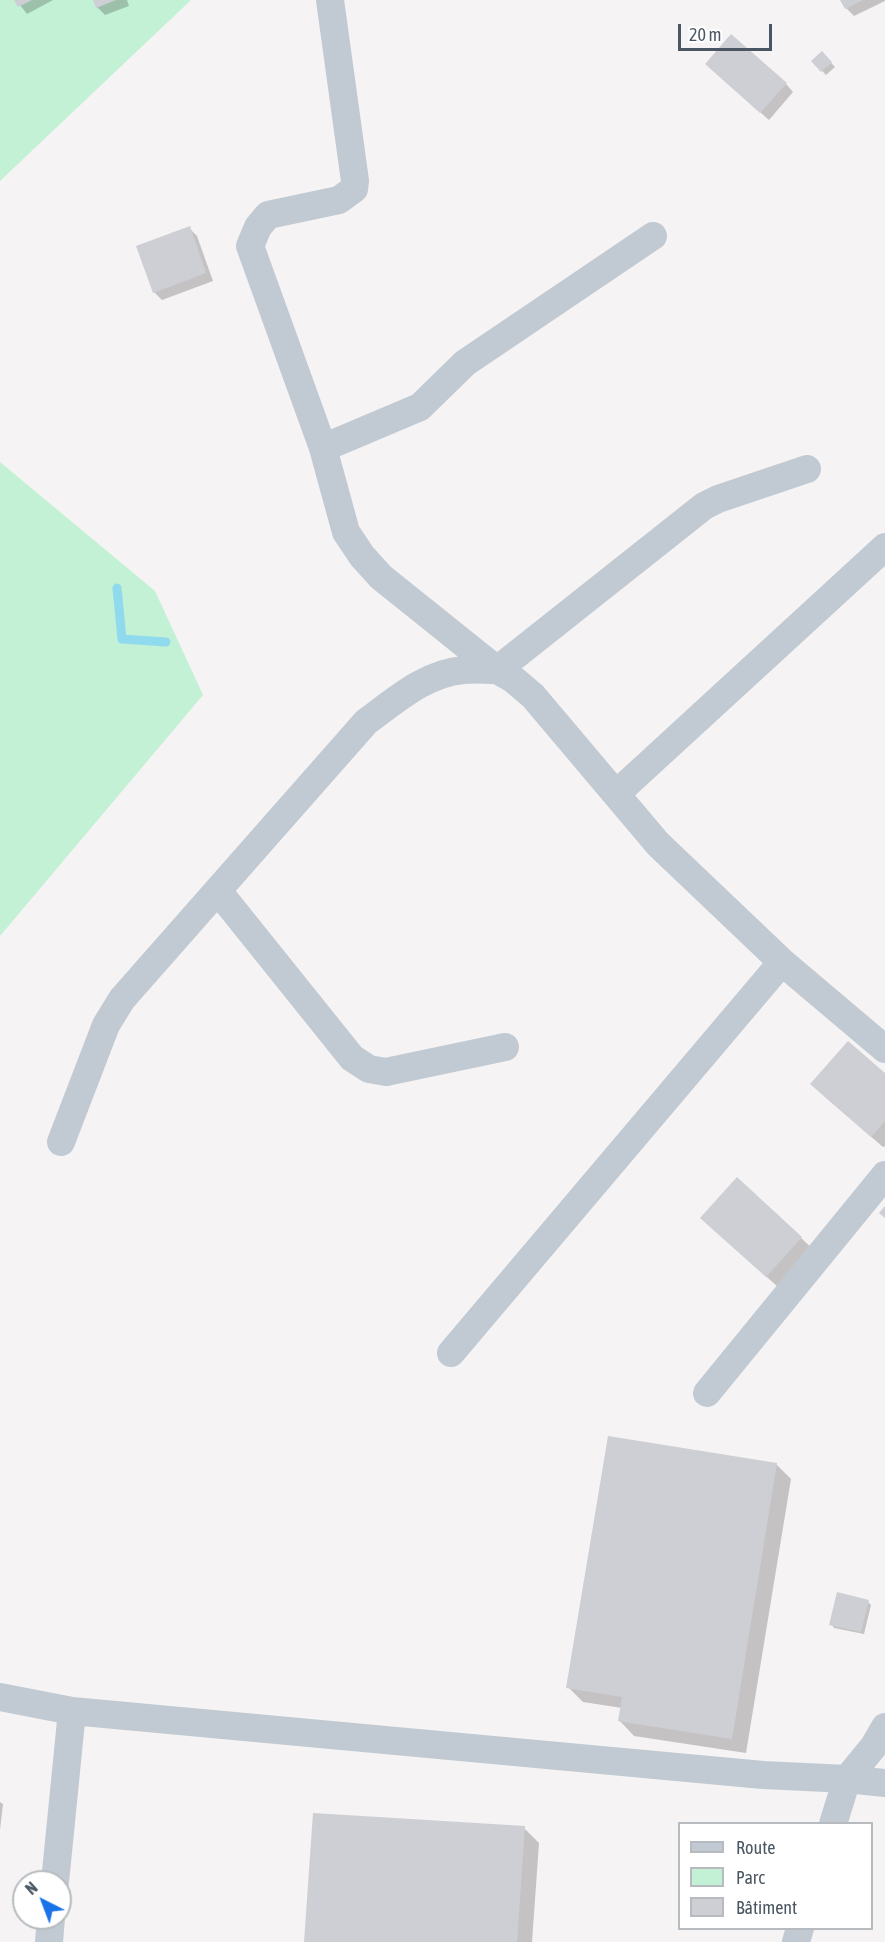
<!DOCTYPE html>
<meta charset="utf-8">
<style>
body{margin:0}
#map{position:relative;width:885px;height:1942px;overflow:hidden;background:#f5f3f3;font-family:"Asap Condensed",sans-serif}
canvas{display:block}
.legend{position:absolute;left:678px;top:1822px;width:195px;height:108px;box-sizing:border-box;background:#fff;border:2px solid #b7bbc0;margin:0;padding:8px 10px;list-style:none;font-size:18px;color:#4a5661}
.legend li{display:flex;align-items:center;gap:12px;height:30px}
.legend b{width:30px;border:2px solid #b7bbc0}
.north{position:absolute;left:12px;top:1870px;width:60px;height:60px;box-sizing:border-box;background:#fff;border:2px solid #b7bbc0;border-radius:50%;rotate:318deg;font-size:16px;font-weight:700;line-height:24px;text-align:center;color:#4a5661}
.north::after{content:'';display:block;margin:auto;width:21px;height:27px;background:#1a73e8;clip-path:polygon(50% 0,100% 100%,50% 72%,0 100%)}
.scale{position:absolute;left:678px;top:24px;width:94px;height:27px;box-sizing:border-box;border:3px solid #4a5661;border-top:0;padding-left:8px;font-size:18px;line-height:21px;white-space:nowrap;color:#4a5661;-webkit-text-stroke:4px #fff;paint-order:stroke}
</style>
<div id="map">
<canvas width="885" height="1942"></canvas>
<ul class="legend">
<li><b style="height:8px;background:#c1cad2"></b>Route</li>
<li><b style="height:16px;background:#c3f1d5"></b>Parc</li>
<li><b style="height:16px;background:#cdcfd5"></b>Bâtiment</li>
</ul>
<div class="north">N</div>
<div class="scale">20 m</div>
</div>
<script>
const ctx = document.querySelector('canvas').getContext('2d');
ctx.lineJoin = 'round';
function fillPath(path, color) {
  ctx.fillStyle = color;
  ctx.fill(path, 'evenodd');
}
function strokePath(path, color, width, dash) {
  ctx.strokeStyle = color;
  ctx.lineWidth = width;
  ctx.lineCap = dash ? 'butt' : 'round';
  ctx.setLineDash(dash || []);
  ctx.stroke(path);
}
const green = new Path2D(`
 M0,0H191L0,181Z
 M0,462L155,591L203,695L0,936Z`);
const shadow = new Path2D(`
 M16,0H53L27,14Z
 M95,0H127L129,6L105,15L97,7Z
 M842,0H885V1L854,16L846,8Z
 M822,53L835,67L826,75L813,61Z
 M715,72L786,84L793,92L769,120Z
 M189,228L197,236L213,281L162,300L154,292Z
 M885,1075V1146L883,1147L824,1096Z
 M714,1230L801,1238L813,1249L778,1287Z
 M776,1464L791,1479L746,1753L634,1736L620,1721L622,1708L583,1702L568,1687Z
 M868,1602L871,1605L864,1634L834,1628L831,1624Z
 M0,1802L3,1804L0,1830Z
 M524,1828L539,1843L532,1942H305Z`);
const stream = new Path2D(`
 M117,588L122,639L166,642`);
const building = new Path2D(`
 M14,0H32L18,7Z
 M93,0H116L96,8Z
 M840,0H863L845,9Z
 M731,34L787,83L760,113L705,64Z
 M822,51L832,62L821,72L811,61Z
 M190,226L206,273L153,293L136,246Z
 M848,1041L885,1073V1121L871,1137L810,1084Z
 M737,1177L802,1237L766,1277L700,1218Z
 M885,1206V1218L879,1213Z
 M608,1436L777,1463L732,1739L618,1721L622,1697L566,1688Z
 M837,1592L869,1600L861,1632L829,1625Z
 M313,1813L525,1826L517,1942H304Z`);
const minor = new Path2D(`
 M330,0L355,181L354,189L339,200L268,215L258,227L250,246L323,448L346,532L362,556L381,577L497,670L513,679L533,696L658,844L782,962L885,1049
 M323,448L420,407L465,363L653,236
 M616,794L885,547
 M218,891L352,1058L369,1069L386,1072L505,1047
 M61,1142L106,1025L122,999L366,722C396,700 426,673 464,670C475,669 486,670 497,670L704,506L718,499L807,469
 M451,1353L782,962
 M707,1393L885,1175
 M0,1697L72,1711L763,1775L847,1779L885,1783
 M833,1824L847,1779L874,1746L885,1727
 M55,1882L72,1711
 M49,1942L51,1918
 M796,1942L800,1928`);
fillPath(green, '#c3f1d5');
fillPath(shadow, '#0003');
strokePath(stream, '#90daee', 9);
fillPath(building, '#cdcfd5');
strokePath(minor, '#c1cad2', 28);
</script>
